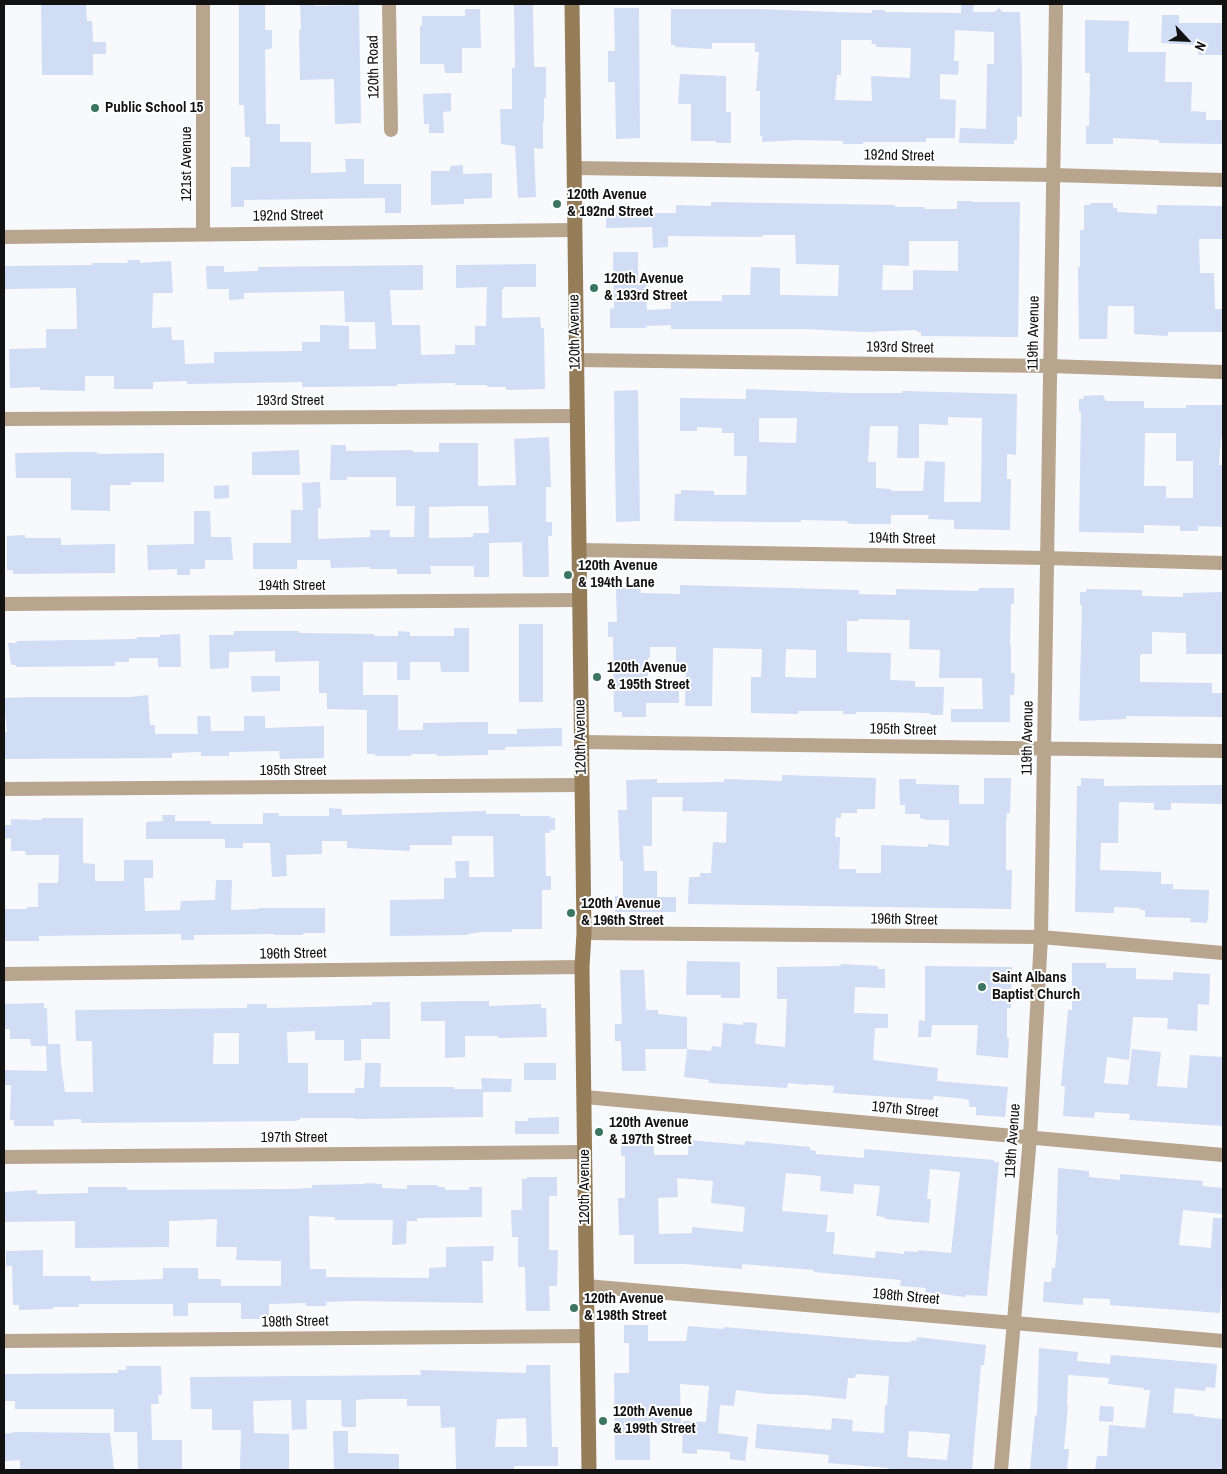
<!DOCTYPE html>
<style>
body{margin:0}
#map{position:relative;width:1227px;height:1474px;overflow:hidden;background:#f7f9fd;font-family:"Archivo Narrow",sans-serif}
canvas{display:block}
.frame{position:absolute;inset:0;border:5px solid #121213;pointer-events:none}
.north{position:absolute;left:1162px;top:15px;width:50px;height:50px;-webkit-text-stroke:4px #fff;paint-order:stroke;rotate:115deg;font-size:14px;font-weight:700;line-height:20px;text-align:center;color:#121213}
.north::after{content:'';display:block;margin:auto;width:18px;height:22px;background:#121213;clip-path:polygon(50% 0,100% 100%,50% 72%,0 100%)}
</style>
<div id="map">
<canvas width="1227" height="1474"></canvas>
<div class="frame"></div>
<div class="north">N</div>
</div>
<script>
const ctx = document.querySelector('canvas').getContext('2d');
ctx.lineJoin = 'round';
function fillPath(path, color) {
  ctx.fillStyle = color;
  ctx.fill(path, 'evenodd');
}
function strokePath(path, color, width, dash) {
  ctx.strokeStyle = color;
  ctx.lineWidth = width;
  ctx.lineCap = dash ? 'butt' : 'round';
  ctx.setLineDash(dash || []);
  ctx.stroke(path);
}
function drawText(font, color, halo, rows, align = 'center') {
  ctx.font = font + ' "Archivo Narrow",sans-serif';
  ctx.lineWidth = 4;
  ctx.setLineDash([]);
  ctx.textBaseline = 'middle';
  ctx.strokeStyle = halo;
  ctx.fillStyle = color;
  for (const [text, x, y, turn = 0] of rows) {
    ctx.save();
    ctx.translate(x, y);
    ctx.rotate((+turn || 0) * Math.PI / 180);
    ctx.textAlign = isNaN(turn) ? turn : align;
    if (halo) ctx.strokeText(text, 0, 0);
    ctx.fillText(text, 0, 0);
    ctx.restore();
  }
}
const building = new Path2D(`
 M41,4H86L87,21H92L93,42H106V54H93V75H42Z
 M239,4H265V30H272V48L265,50L266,124H280V142H311V173L346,172L345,159H364V184H401V213H385V198L244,200V207H231V167H250V137H245L244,105H239Z
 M300,4H314L315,6L359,5L361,123L335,124L334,79L300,80L299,30H301Z
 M514,4H533L534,67H546V98H544V121L543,122V149L534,148L536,197L518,198L515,146L501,144L500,109H512V68H515Z
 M961,4H974L973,12H994L999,8L1003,12H1020L1022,65V117L1017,116V140H1014V144L959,143L960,128L986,129L987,64H994V32L955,30L954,61H959L958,75L940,74V99L956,100L955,138H926V142H863V144H843V141L798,140L762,142V136H760V91H756L759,52H755V43H712V49L675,47V45H671V9H758L834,12L872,13V10H885V12L961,13ZM841,40H872L871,44H876V47L911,48L910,78L871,76L872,101L835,100L837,75H841Z
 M614,8H639L640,138L616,139L615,82H608V51H615Z
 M465,9H480L481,48H462V73H445L444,64H420V26H422V16H465Z
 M1162,15H1179V23H1223V55H1198V45L1161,43Z
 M1085,20L1129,21L1128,52H1166L1165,82H1192L1191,111L1206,112V120H1223V144L1159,143V140L1113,138V144H1086V126H1089L1090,73H1085Z
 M680,74L726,76V112H731V143H716V141H691V104H678Z
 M451,93V111L443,112L444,133H429V124H424L423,94Z
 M463,165V174L492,173V198L464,199V204L431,205V171H450V166Z
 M957,201H972V202H1020L1018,337L921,336V332H917V330L864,332L805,329H671V325L646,326V328H610V309L614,308L613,252H638V281H646L647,310L671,309V301H722V295H750L751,267L780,268V295L838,296L839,265L796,264L795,235H762V237L668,236V247L653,248L652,227L606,228V213H676V205L711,206V202L895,205V207H925V209H957ZM909,241H958V271L913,270V290H882L883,265L909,266Z
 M1090,203H1113V208H1117V212L1157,214V205L1223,206V239H1199L1200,273H1214L1215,309H1223V332H1168V336L1134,334V306H1108L1107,339H1079L1078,267H1080V230H1084V205H1090Z
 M127,260H140V263L171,261L173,293H153L152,328L171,327L172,340H184L185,364L214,363V352L302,351V342H320V325L349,326V349H376L375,322H345L344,291L244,293V299L229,300V289H207L206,266H224V272L258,271V267L423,265V290H390L392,325H420L421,355L455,354V345H475V326H486L487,287L456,288V265L536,264V287H504V289H502V318L540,317L541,328H544L545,389L506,390V387H487V385H455V383L397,384V386L315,387H302V382L187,384V381L153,382V389H114V376H85V391L40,390V387L10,388L9,349L46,348V329H77L76,288L4,289V266L92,265V263H128Z
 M746,389L849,393H902V391L1017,394L1016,455L1007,454V479H1011L1010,530L954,529V520L928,519L929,515H891V524H853L847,523V521L801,520V522H771L674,521L675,494H681V490L714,491V495H746L747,456H734V433H722V428L697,427V431H680V398L746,399ZM948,417L982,418L981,502H944L945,462L925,461L923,491H891V489L876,488V462H868L870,426H898L897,458H919V424L948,425ZM759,418H797L796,443L759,442Z
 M638,390L640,521L616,522L614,391Z
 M1103,395L1106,401H1144V408H1186V405H1223V438H1221L1219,465H1223V527L1198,526V531H1180V526L1144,525V533L1079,532L1081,412H1079V399H1084L1083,396ZM1145,433H1176V461H1193V498H1166V486H1144Z
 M549,437L551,487H546V522H552V536H548L549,577H523L522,542L489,543V577H474V566H430L431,574H397V569H370V567L331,568L330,560H297V569H253V543H291V510H303L302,483L320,482L321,508H318V539L370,537V530H390V537H414L415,506H396V477H347V480H330L331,445H346V451L413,450V452H439V443H478V486L516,485L514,439ZM462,506H488L489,533H473V537L429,538V507Z
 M299,450L300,475H252V452Z
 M77,452H97V454L164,453V482H131V485H110V511L71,510V478H16L15,453Z
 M229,485V498L214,499V486Z
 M194,511H210L211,537H231L233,560H205V569H190V575H177V569L148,570L147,545L194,544Z
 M25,535V538H61V545L115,544V573L13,574V570H7V536Z
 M680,585L859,590V594L896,595V589L978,591L979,588H1014V604H1011L1010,645H1011V673H1015L1014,695H1010V722H951V709H983L982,678H939L940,650L909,649L910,620L858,619V621H847V652L891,653L890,680L915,681V687H944L943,715H930V713L884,712H856V714H843V711H798V714L751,713V677H761L762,649L713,648L712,706H685L686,664H676V647H650V658H648V691H679V703H646V717H622V712H614L613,637H608V622H617L616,588L640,587L641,593L680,594ZM786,649L816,650V678L785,677Z
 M1086,589L1142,590V596L1183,597V593L1223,592V654H1186V633L1152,632V654H1141L1140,656V682L1212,683V693H1223V717L1126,716V719L1079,721L1082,605H1080V592H1086Z
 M519,624H543V702H519Z
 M454,628H469V672H441L440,662H410V680H397V662H363V695H398V730H423V723L469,722H488V734H517V729L562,728V746L505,747V750H488V755L437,756V754H411V756H375V754H367V710L327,709V693H319V661L275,662V651L229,652V668L210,669L209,635H234V631H299V633L374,634V636H398V631L410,632V636H454Z
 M180,634L181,667H158V658H129V662H115V666L16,667V665H11L8,643H17L16,641L137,639V637H160V635Z
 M251,676H280V691L252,692Z
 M148,695L150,725H155V734H198L197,716H210L211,731H244V716H265V728L324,726V758L280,759L279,751L229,752V756H201V752L172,753V758L4,759V732H7L4,698L30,697H130Z
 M782,775L876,778L875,809H857V813H841V818H836L835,837H840L839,869H856V873H881V845L928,847V844L949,846V820H927L920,818V814H905V805H900L899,779H916V784L959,785V804H984V778H1011L1010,813H1007L1006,823V870H1012L1011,909L688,904L689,877H700V873H711L713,842L726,843L727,812L682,811L683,797H652V846H643L644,871H657V897H676V912H615V896H623V861H620L618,810H627L626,780L657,779V783L724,782V779L782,781Z
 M1081,778L1104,779V786L1223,785V804L1173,803H1171V810H1154V803L1119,802L1118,843H1101L1100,870L1161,872V884H1173V889L1209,890L1208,920H1207V923L1190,922L1191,918L1145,917V910H1140V908L1114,907V913L1075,912L1077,786H1081Z
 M329,808L342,809V815L486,811V814H520V816H550V818H555V830H550V833H545L546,876H551V890H542V929H512V932H482L468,934V935L390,936V900L444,899V878H456L455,861H469V877H494L493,836H452V845H410V851L347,848V841H322V854L286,855L287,876L272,877L270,843H243V848H225V839H146V822L163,821L162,815H175V821H211V824H263V813H279V816H329Z
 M42,818H83V863L95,864V881H124V860H153V878H144L145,911L180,910L181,901L215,900L216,880H232L231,910L259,909V908H325V933H303V935H274V934L194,935V940H181V934L39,936V941H5V909H27V907H38V883H58L59,855H26L25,851H11V838L4,839V825H11V819L42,820Z
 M687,961L740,962V998H721V995H686Z
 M1072,963H1106V968H1136V979L1173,980V972L1210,974L1209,1005L1198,1004L1197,1031L1167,1029L1168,1018L1133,1017L1129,1060L1107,1057L1104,1083L1128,1085L1132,1049L1161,1052L1157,1086L1187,1088L1190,1055L1223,1057V1126L1129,1120L1130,1114L1095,1112L1094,1118L1063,1116L1065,1086H1061L1068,1010H1072Z
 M841,964L878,966V969H885V988L855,987L854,1013L888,1014V1028H875L873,1060L938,1068L937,1081L1008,1087L1005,1117L976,1115V1107H969V1101L966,1099L936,1096H934L933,1100L833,1093L834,1086L809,1084V1085L788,1083L787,1088L708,1083L709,1080L684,1077L687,1049H645L646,1071H622L621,1041H615V1024H622L620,970H644L646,1010H658V1014L687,1017V1049L711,1051L712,1046L721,1047L723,1023L743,1025V1022L757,1023L755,1044L785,1047L787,999H777V967L841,966Z
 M925,966L1012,967L1011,1008H1007V1038H1009L1008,1058L976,1055L978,1025H932L931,1037H918L919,1020L925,1021Z
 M461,1001H489V1006L541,1004V1008H546L547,1037L498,1038V1036H465V1057L445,1058V1021H421V1002Z
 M372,1002H390V1039H361V1060L344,1061V1040H315V1031L287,1032L288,1063H308V1093H355V1088H364L365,1063H381L380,1087H454V1089H482L481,1078L512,1079L511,1092H483V1117L355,1119V1118H300V1120L293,1121L81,1123V1119L54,1120V1126H14V1120H10L11,1085H4V1070L47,1071L46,1046H31L30,1039H10V1029H4V1004L44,1003V1008H47L48,1044H60L61,1064L65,1092H93L92,1041H76L75,1010L247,1008V1004H267V1008L315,1007L372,1005ZM214,1033H239V1064H213Z
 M524,1063H556V1080H524Z
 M559,1117V1134H515V1121H528V1118Z
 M654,1136V1155H688L689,1140L745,1145V1141L810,1147V1150L816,1151V1154L864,1158V1149L994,1160V1162H999L987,1296L966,1295L965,1297L925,1292L926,1288L900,1286L901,1280L814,1272V1270L742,1264V1269L685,1264H634V1235H619L618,1198H625V1156H621V1137ZM930,1169L960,1172L951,1253L918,1250V1252L904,1251V1254L876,1251L875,1258L833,1254L835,1232H826L828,1215L782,1211L786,1173L821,1176L820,1191L853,1194L854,1184L880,1186L876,1216L885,1217V1219L929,1223L931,1199H927ZM677,1178L713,1181L711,1203L745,1207L743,1232L692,1227V1233L659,1234L658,1198L678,1197Z
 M1058,1168L1089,1171V1177L1120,1180V1174L1203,1181L1202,1186L1223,1188V1214L1183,1210L1179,1245L1211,1248L1213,1218H1223V1272L1220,1313L1110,1305V1299L1083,1298V1305L1043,1302L1044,1282H1051L1052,1268H1055L1058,1235H1056Z
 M527,1177H557V1196H549V1250H558L557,1286H549L550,1311H526L525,1267H518V1237H512L511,1210H522V1179H527Z
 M365,1183L382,1184V1188L407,1189V1185H438V1187H445V1190H469V1187H482V1217L417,1218V1221H407L406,1244L392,1245L393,1220H335V1217L309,1216L310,1269H326V1277L429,1278V1268L446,1267V1247L494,1246L493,1261H482L483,1303L354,1301L326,1302V1306H306V1303L269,1304V1319H241V1303H188V1316H173V1304H79V1307H53V1309L19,1310V1305H13L12,1266H6V1251L43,1250V1276H90L91,1281L163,1279V1268H198V1279H221V1286H281V1261L236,1260L237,1247H216L217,1219L169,1221V1247L75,1248V1221L4,1222V1192L37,1190V1194H43L88,1193V1187H127V1190L290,1189L312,1188V1185L365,1184Z
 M624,1325H648V1341H686L688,1326L723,1329L724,1327L896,1342H911V1340L916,1341L917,1337L986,1345L984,1365H981L972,1470H889V1468L828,1463L829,1455L755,1448L757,1424L831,1430L832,1418L853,1420L852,1431L884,1433L885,1405H887L889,1376L856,1374L855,1378H848L846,1399L806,1395L768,1394L736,1390L734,1406L720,1405L718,1433L748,1437L745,1461L730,1459V1452L697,1449V1454L682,1453L683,1421L706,1422L709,1386L680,1384L681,1427H650V1460H615L614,1373H629V1343H624ZM909,1431L950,1434L947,1460L907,1457Z
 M1039,1348L1078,1352L1077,1361L1110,1364L1111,1355L1217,1364L1215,1388L1206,1387L1205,1391L1175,1388L1173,1413L1194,1414V1416L1223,1419V1470H1095L1097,1456H1107L1109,1425L1145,1428L1150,1390H1144V1388L1108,1384L1109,1378L1068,1375L1067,1406H1068L1064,1449H1069L1067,1470H1030L1035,1415L1037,1416Z
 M526,1365H550L552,1447H558V1466H514V1470H456L455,1427L441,1428L440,1406H407V1399H367L356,1400V1427H342L341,1400H306L307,1429L292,1430L291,1400L253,1401L254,1433L289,1434V1470H240L241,1430H212V1409H191L190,1377L421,1375L420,1370L526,1373ZM526,1418L527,1447H495L497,1419Z
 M126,1366H161L162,1395H158L159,1404H151L152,1440H182V1470H138L137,1432H114V1409H15V1401H4V1374L118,1373V1370H126Z
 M1100,1406L1114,1407L1113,1422L1099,1421Z
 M333,1431H348V1453L399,1454V1470H334Z
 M16,1432L110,1433L114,1470H20V1460L4,1461V1434Z`);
const street = new Path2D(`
 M203,4V233
 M389,4L391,130
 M574,168L1053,175L1223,180
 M4,237L573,230
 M576,360L1050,366L1223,372
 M4,419L576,416
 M580,550L1047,558L1223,563
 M4,604L580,600
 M582,742L1223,751
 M4,789L582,785
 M584,933L1041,937L1223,953
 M4,974L582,967
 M585,1097L1223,1155
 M4,1157L585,1152
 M586,1286L1223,1341
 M4,1341L587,1336
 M1001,1470L1030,1137L1041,937L1056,4`);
const secondary = new Path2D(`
 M572,4L584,933L582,967L589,1470`);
const markers = [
 [95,108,5,"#3a7661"],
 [557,204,5,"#3a7661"],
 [594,288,5,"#3a7661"],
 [568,575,5,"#3a7661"],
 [597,677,5,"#3a7661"],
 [571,913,5,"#3a7661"],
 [982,987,5,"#3a7661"],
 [599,1132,5,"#3a7661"],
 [574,1308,5,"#3a7661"],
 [603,1421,5,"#3a7661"]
];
const streetNames = [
 ["120th Road",374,67,-91],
 ["192nd Street",899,156,1],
 ["121st Avenue",187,164,-90],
 ["192nd Street",288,216,-1],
 ["120th Avenue",575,332,-91],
 ["119th Avenue",1034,333,-89],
 ["193rd Street",900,348,1],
 ["193rd Street",290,401],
 ["194th Street",902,539,1],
 ["194th Street",292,586],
 ["195th Street",903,730,1],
 ["120th Avenue",581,737,-91],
 ["119th Avenue",1028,738,-89],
 ["195th Street",293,771],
 ["196th Street",904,920,1],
 ["196th Street",293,954,-1],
 ["197th Street",905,1110,5],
 ["197th Street",294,1138],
 ["119th Avenue",1013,1141,-86],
 ["120th Avenue",585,1187,-90],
 ["198th Street",906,1297,5],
 ["198th Street",295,1322,-1]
];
const poiNames = [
 ["Public School 15",105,108],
 ["120th Avenue",567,195],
 ["& 192nd Street",567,212],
 ["120th Avenue",604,279],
 ["& 193rd Street",604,296],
 ["120th Avenue",578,566],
 ["& 194th Lane",578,583],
 ["120th Avenue",607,668],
 ["& 195th Street",607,685],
 ["120th Avenue",581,904],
 ["& 196th Street",581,921],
 ["Saint Albans",992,978],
 ["Baptist Church",992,995],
 ["120th Avenue",609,1123],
 ["& 197th Street",609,1140],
 ["120th Avenue",584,1299],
 ["& 198th Street",584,1316],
 ["120th Avenue",613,1412],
 ["& 199th Street",613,1429]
];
fillPath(building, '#d1ddf4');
strokePath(street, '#b7a58e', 14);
strokePath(secondary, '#967d5a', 15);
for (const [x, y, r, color] of markers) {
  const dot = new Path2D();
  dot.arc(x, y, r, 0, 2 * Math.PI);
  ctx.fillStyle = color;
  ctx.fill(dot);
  strokePath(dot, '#fff', 2);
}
drawText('15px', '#121213', '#fff', streetNames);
drawText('bold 15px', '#121213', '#fff', poiNames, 'left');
</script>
